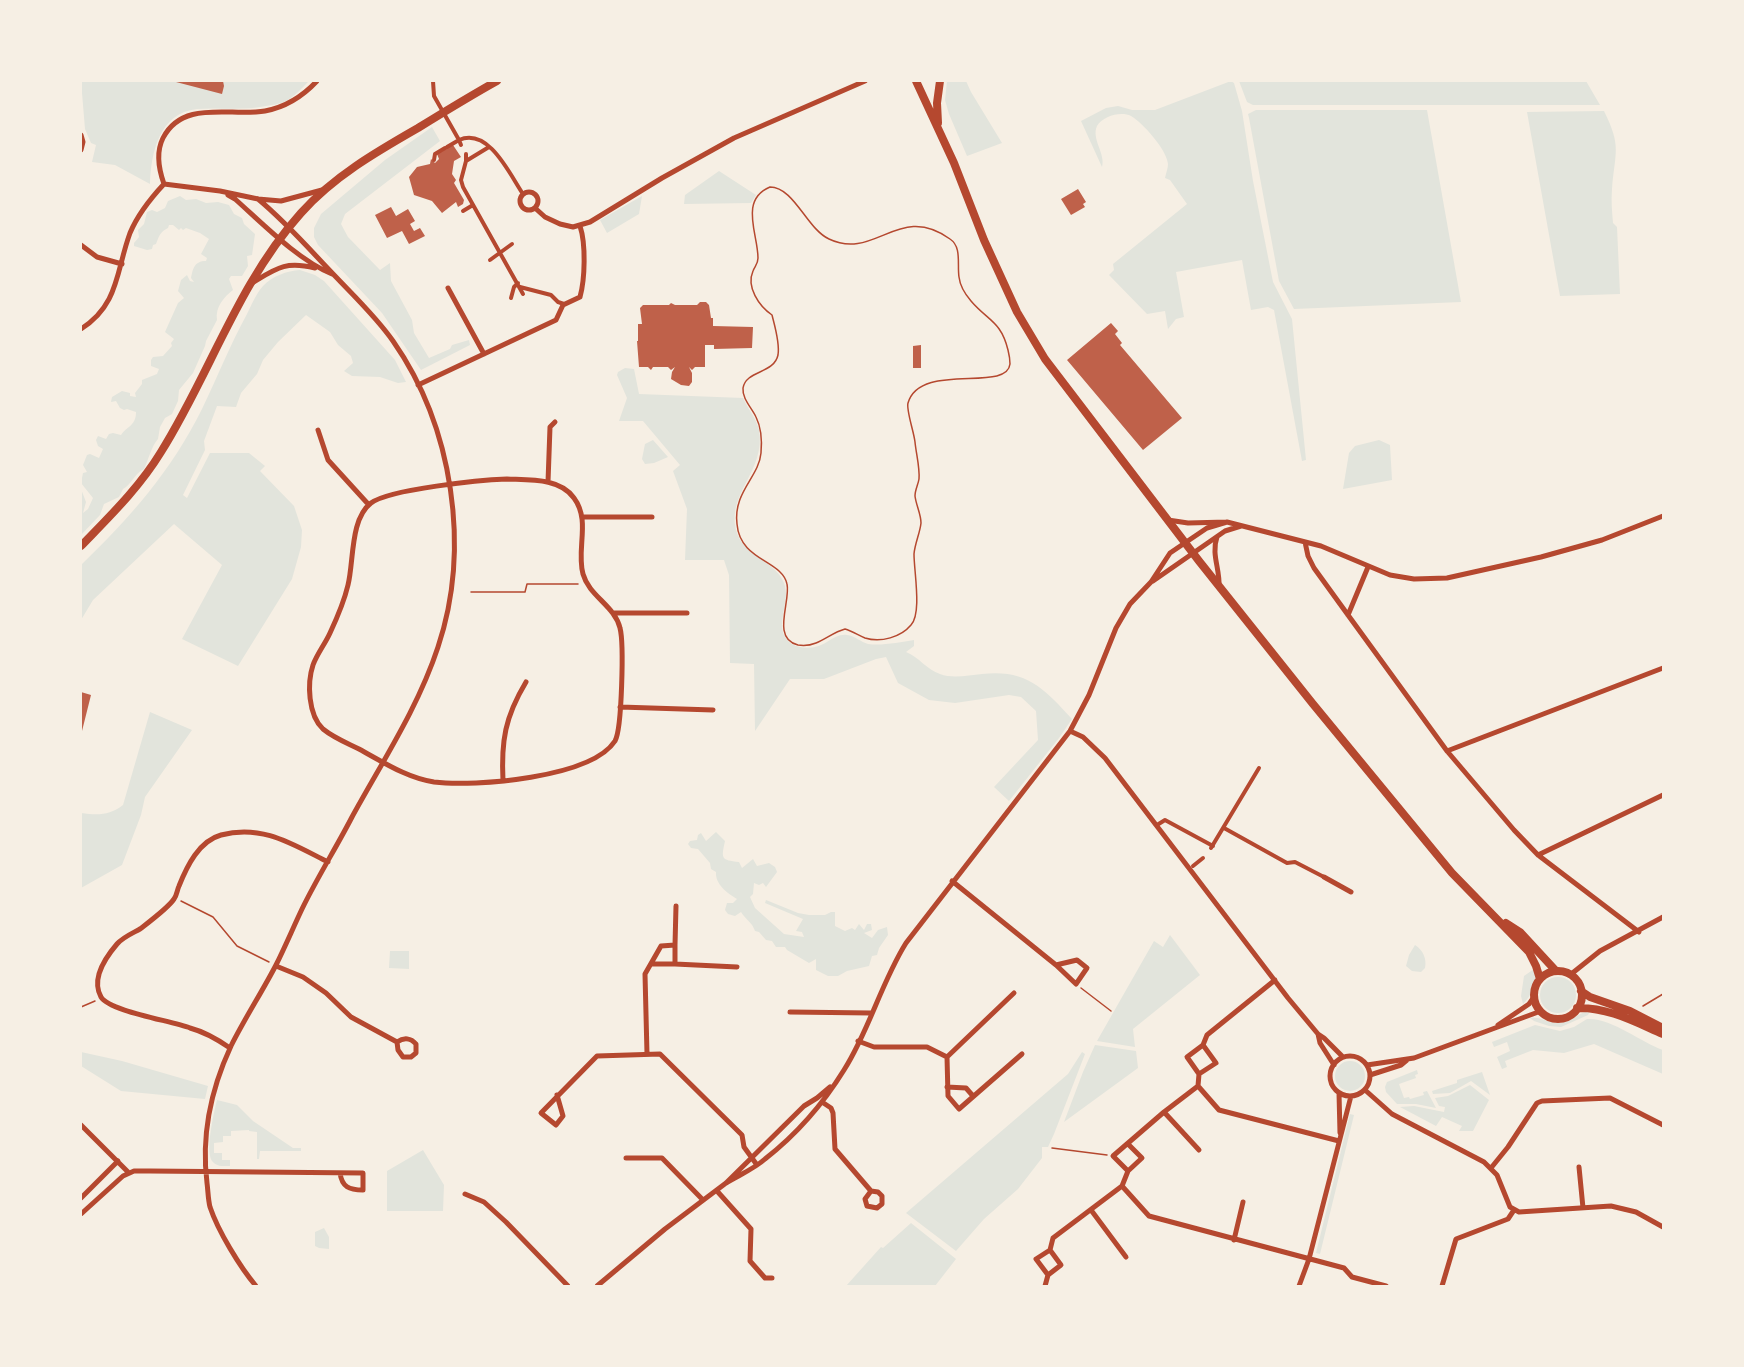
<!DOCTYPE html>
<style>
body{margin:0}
#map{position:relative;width:1744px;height:1367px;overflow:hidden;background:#f6efe4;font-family:"Archivo Narrow",sans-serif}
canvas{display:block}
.frame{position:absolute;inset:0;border:82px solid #f6efe4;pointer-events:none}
</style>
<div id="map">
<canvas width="1744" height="1367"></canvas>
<div class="frame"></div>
</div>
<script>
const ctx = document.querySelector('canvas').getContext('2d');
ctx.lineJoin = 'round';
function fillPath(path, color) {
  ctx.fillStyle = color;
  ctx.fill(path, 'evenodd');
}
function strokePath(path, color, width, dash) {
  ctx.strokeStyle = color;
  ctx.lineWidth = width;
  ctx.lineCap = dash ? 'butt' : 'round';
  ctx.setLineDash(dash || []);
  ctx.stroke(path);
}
const green = new Path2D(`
 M81,81H309C302,88 293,98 284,102C279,104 272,105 266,106C243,111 220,107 197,109C159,113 151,153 150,184L115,165L92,162L96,145L91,143L85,129Z
 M947,81H966L971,92L1002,143L967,156L949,114L945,100Z
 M1231,81L1234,83L1242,111L1253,181L1273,282L1292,319L1306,460L1302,461L1274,310L1268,307L1251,310L1242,260L1176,272L1184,317L1176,319L1168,329L1165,311L1147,314L1109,275L1114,270L1113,264L1187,204L1170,180L1165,178C1166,173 1168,168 1168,164C1167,150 1143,123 1131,116C1121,111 1103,116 1097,126C1091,139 1106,154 1102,167L1081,121L1106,108L1118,106L1132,110H1155Z
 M1239,81H1586L1600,105H1253L1247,102Z
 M1256,110H1427L1461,302L1294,309L1279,281L1249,118L1248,114Z
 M1604,111C1622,147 1615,152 1612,189C1611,200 1612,212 1613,223L1617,227L1620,294L1560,296L1527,112Z
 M432,127L440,141L345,214L341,224L348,237L380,270L390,263L391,281L412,320L414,333L429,358L450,349L452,345L469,340L470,345L421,370L382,313L318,245L314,237V228L321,214L385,160Z
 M719,171L756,195L751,203L684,204L685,195Z
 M180,196L186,200L196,199L206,203L218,202L229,205L234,214L242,218L244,224L255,234L252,255L247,256L248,266L242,276H231L229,279L233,290C224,297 215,307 217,320L206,341L205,346L193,373L179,390L178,401L172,414L165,418L160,427L158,439C152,445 148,461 144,469C134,474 132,484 123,489L119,497L104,504L100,515L81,535V489L86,502L83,513L88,509L93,498L81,483L83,473L87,472L83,465L87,455L90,454L99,458L103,449L98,446L96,440L98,436L106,439L109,434L113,433L121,435C127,426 136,426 136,412L127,409L124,410L120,408L116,401L111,402L112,397L122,391L130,393V396L136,397L135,393L142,384V380L157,374L159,369L151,366V360L153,357L163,356L172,346L171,343L174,339L165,332L178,303L184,298L178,291L181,280L187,275L190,281L194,282L191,278C193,269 194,261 206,261L207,258L201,254L209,239L200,233L186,228L183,230L181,228L179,230L173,225H169L168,228C160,232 159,236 156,244L153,245L152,249L147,250L134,246V243L139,237L138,230L144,224L147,212L152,210L157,212L165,208L168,201Z
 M642,196L639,214L607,233L600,220Z
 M300,270L315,275L324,281L395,360L406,382L398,383L380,377L352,376L344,371L353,363L351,356L338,345L330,332L306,315L278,342L263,360L257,374L241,393L236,407L217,406L204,441L205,450L183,495L187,498L210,453H249L265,466L260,471L294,506L302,530L301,547L292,579L238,666L182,639L222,565L174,524L93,600L81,620V565C129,519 172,470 202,409C217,378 230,345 247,314C252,304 256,294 263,286C272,276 287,271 300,270Z
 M625,368L634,369L639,394L743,398C748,409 756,418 759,430C766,471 727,492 736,530C743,557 775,560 784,583C791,601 776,621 785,637C789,643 794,646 800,647C825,652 831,633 847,635C855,636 861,642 868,644C882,646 900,642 914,640V646L906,652C919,657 927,670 940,674C953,679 969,675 982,674C1026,669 1044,688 1072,719L1059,738L1009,801L994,787L1038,740L1036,711L1021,697L1009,695L955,703L929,700L898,683L886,657L876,659L824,679H790L755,731L754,664L730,663L729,575L724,560H685L687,509L673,471L680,465L643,421H619L627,398L617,375L618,372Z
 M653,440L668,457L654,463L645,464L642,459L645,444Z
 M1379,440L1390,445L1392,480L1343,489L1349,453L1355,446Z
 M150,712L192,730L145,797L141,815L122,865L81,888V813C97,815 109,816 123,805Z
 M716,832L725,841C721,859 721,860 739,862L742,868L753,859L757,866L769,863L775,867L777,872L766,887L763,883L759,885L754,883L753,894L750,897L755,908L784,934L804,937L802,932L796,931L803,919L765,903L766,900L798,913L809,915H825L831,912H835V926L845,931L852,928L855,930L859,924L864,930L867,924H871L872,930L864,933L872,938L878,930L887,927L888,935L879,948L877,955L872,956L869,966L847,971L838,976H828L816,970V959L809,963L787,950L785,947H776L772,941L766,940L759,932L755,931C752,922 746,920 741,912L735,916L728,914L725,910L727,903H733L737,899C727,893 715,884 716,872L711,869L710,863L698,849L691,848L688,844L690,841L697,840L698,835L701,833L706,841Z
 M1170,935L1200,975L1133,1029L1135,1047L1097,1041L1154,941L1163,947Z
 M1415,945C1423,950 1427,959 1425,968L1421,972L1412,971L1406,966L1409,955Z
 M390,951H409V969L389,968Z
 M1534,969C1538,980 1531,997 1523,1004L1521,996L1524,976Z
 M1540 995a18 18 0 1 1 36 0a18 18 0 1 1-36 0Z
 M1590,1011L1588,1015L1561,1027L1549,1026L1534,1021L1530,1018C1541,1016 1548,1023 1559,1023C1571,1023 1578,1012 1590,1011Z
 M1587,1019C1610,1017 1641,1042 1663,1050V1074L1594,1044L1564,1053L1533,1050L1505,1061L1507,1067L1502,1069L1497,1057L1510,1051L1507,1042L1494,1047L1492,1042L1535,1025L1560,1031L1574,1027Z
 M1095,1045L1136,1051L1138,1068L1064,1122L1083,1072Z
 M81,1052L122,1061L208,1086L205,1099L121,1091L81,1066Z
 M1082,1052L1085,1054L1054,1134L1048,1147H1042V1158L1018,1189L984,1219L956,1251L906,1213L1068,1074Z
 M1335 1076a15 15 0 1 1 30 0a15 15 0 1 1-30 0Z
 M1417,1070L1418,1074L1415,1075L1416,1078L1399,1084L1404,1098L1409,1097L1410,1099L1424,1095L1423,1092L1427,1091L1436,1108L1416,1104H1397L1386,1092L1385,1087L1387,1082Z
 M1482,1072L1490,1095L1471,1081L1450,1093L1433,1094L1432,1091L1457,1083V1080Z
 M1470,1085L1489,1100L1473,1131H1459L1462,1126L1442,1117L1436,1126L1400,1107L1414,1106L1444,1112L1445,1107L1439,1106L1435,1098L1448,1096Z
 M217,1100L237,1105L253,1121L293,1148H301V1151H260L259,1159H257V1132L249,1131V1130L231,1131V1136H223V1142L214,1143V1153H222V1160H230V1166C223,1166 217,1167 212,1161C205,1150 214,1112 217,1100Z
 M1350,1114L1354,1115L1320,1254L1316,1253Z
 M423,1150L444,1185L443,1211H387V1171Z
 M911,1223L956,1259L935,1286H846L881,1247L883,1248Z
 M324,1228L329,1237V1249L319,1248L315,1246V1232Z`);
const building = new Path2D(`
 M223,81L224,86L222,94L176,82Z
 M453,145L461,157L454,161L452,174L456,180L454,183L464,200L463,204L458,207L456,202L442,213L432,201L414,195L409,177L417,167L430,164L431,159L435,163L439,159L437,154Z
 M1078,189L1086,202L1083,204L1085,207L1071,215L1061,199Z
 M391,207L396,216L408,209L415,221L410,224L414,231L420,228L425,236L409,244L402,231L387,238L375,215Z
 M700,302H706L709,305L711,318H713V326L753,327L752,348L714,349V345H705V367H695L692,370L689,367L692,373V382L689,386L681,385L671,379L672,372L675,367L671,370L668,367H653L651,370L648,367H639L637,341H638V324H642L640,308L643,305H669L671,303L675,305H697Z
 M1111,323L1118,331L1115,334L1122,343L1120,345L1182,418L1143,450L1067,360Z
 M921,345V368H913V346Z
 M81,692L91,695L82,731H81Z`);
const path = new Path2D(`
 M770,187C794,187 807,229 829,239C875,261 899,202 950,239C962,247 957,264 959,277C960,286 965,294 971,301C988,321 1001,321 1008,350C1009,354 1010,360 1010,364C1007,393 920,361 908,403C906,410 914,432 915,442C916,453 920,468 919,479C918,485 915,490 915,496C916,505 921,514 921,523C920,533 915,543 914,554C914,572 922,613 911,625C901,637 881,643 865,638C858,635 852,631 845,629C834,632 826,639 816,643C811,645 804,646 798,645C771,639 791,601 787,584C782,560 740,561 737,524C733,492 759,477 761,453C762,442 761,427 756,417C752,408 742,399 743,388C746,370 774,374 778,355C780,343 775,327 772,315C759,306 746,287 753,271C755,266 758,264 758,258C758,234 739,200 770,187Z
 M471,592H525L527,584H578
 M181,901L213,917L237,946L269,962
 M1081,988L1111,1011
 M1643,1006L1663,994
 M81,1007L95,1001
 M1052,1148L1107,1155`);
const pedestrian = new Path2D(`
 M433,81L434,96L459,140C489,127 510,175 523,194
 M447,147L459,140L461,145
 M466,154V161L489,147
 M434,160L435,154L445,148
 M466,161L461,180L463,187L523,294
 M463,211L473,205
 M490,260L512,244
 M520,287L551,295L558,302L564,304
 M511,298L514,287L518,283
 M1157,825L1165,820L1213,846
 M1224,828L1287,863L1295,862L1324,877
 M1211,848L1259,768
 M1193,866L1203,858`);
const minor = new Path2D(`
 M81,135L83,142L81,150
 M164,184C159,170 156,152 163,138C183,99 231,117 265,111C286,107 303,96 317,81
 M164,184L220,191L258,199L281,201L322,190
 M520 201a9 9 0 1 1 18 0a9 9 0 1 1-18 0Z
 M228,195L235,199C263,224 298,260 332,274
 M535,208L545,217L560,224L573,227L590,222L662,178L734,138L865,81
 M81,245L97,257L122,264
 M252,283C277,268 285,261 315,268
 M448,288L484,354
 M81,329C119,305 116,271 130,233C138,214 150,199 164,184
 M418,385L556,320L563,305L580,297C585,279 586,244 580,226
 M318,430L328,460L369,505
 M507,479C530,480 560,478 574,498C591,521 576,549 583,574C589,596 615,606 620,628C624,643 622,729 615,741C591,778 475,787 434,782C407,778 383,762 359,749C347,743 334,738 323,729C308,715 307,683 313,665C317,654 325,644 330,633C337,618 344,602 348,585C354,561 350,519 371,503C390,489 481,480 507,479Z
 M548,482L550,427L555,422
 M583,517H652
 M1168,520L1188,523L1227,522L1321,546L1390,575L1414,579L1447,578L1541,557L1602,540L1663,516
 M1217,537C1211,554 1220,569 1219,586
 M1305,542L1308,556L1314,568L1348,615L1447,751L1514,830L1538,855L1639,932
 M1153,581L1225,531L1241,526
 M613,613H687
 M1348,615L1368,567
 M620,707L713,710
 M1070,731L1083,737L1105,758L1288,998L1318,1034L1324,1038L1343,1057
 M1447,751L1663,668
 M503,781C501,741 505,717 526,682
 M1538,855L1663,795
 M1324,877L1351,892
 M952,881L1056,965L1076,984L1087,968L1077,960L1056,965
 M675,945L676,906
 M675,964L737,967
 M276,966L303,977L326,993L351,1017L397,1042C404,1037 411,1038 416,1044V1053L411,1057H403L398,1050L397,1042
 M1570,975L1600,951L1663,917
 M790,1012L871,1013
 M1498,1025L1529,1004L1534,997
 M1318,1034L1320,1043L1334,1065
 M858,1041L874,1047H927L947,1057L948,1096L959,1109L1022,1054
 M230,1048C217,1039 205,1032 190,1028C172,1021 109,1011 101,997C91,979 105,958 117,944C123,937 133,933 140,929C149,922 168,908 174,899C177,895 177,890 179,886C187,866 199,841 221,835C262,824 292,844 328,862
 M647,1054L645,974L661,946L675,945V964H651
 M1330 1076a20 20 0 1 1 40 0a20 20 0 1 1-40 0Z
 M947,1057L1014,993
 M1367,1065L1414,1058L1541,1011
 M1199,1074L1216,1063L1203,1045
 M1370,1075L1401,1065L1407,1060
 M1198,1086L1219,1110L1339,1141
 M947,1087L966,1088L973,1096
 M1365,1090L1392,1114L1484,1162L1497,1175L1510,1207L1519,1212L1611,1206L1636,1212L1663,1227
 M1339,1093L1340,1133
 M557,1095L563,1116L556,1125L541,1113L597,1056L660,1054L742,1135L744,1147L757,1165
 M822,1102L831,1108L833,1113L835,1149L871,1191L865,1199L867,1206L877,1208L882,1204V1196L878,1192L871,1191
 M1164,1112L1199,1150
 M81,1125L129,1173
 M1128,1144L1142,1158L1128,1171
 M626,1158H662L703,1200
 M1579,1167L1583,1208
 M1491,1168L1508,1147L1537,1103L1542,1101L1610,1098L1663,1125
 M726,1183C739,1175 754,1169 765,1159C797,1134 823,1104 844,1070C869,1031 881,983 906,943L1070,731L1089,695L1116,628L1130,604L1151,582L1170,553L1207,528L1227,522
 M1122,1186L1149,1216L1344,1268L1352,1277L1386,1286
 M717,1191L751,1229L750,1261L765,1278H772
 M465,1194L484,1202L506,1222L568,1286
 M81,1198L118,1161
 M1091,1210L1126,1257
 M81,1214L123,1176L134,1171H150C221,1172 292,1172 363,1173V1190C349,1190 342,1187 340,1173
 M1234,1240L1243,1202
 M1048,1275L1036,1259L1050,1250
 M256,1286C240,1267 218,1231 210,1207C208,1199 208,1190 207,1183C201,1135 211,1089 231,1046C245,1018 262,992 276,965C285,947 293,928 302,909C317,878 336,848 352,817C382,762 418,708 438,647C471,548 453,427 393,341C377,318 356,298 336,277C310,250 287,223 258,199
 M597,1286L665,1229L726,1183L804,1106L817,1098L830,1087
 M1045,1286L1048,1275L1061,1265L1050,1250L1053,1238L1122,1186L1128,1171L1113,1156L1164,1112L1198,1086L1199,1074L1187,1057L1203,1045L1207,1035L1275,980
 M1299,1286L1309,1259L1351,1096
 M1442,1286L1456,1239L1508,1219L1514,1210`);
const secondary = new Path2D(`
 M916,81L954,163L984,240L1017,312L1045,359L1199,561L1313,704L1452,873L1529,952L1536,966L1540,979
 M938,123L937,103L940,81
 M81,546C110,516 139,488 161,452C210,374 238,283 301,213C333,177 376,152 418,128C444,112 470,96 497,81
 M1506,923L1520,932L1556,971
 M1534 995a24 24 0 1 1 48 0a24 24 0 1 1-48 0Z
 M1581,991L1590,997L1630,1011L1663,1028
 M1577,1008C1608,1007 1635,1022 1663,1034`);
fillPath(green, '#e2e4dc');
fillPath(building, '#bf614a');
strokePath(path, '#b5482f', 1.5);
strokePath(pedestrian, '#b5482f', 4);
strokePath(minor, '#b5482f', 5);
strokePath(secondary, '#b5482f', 8);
</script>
